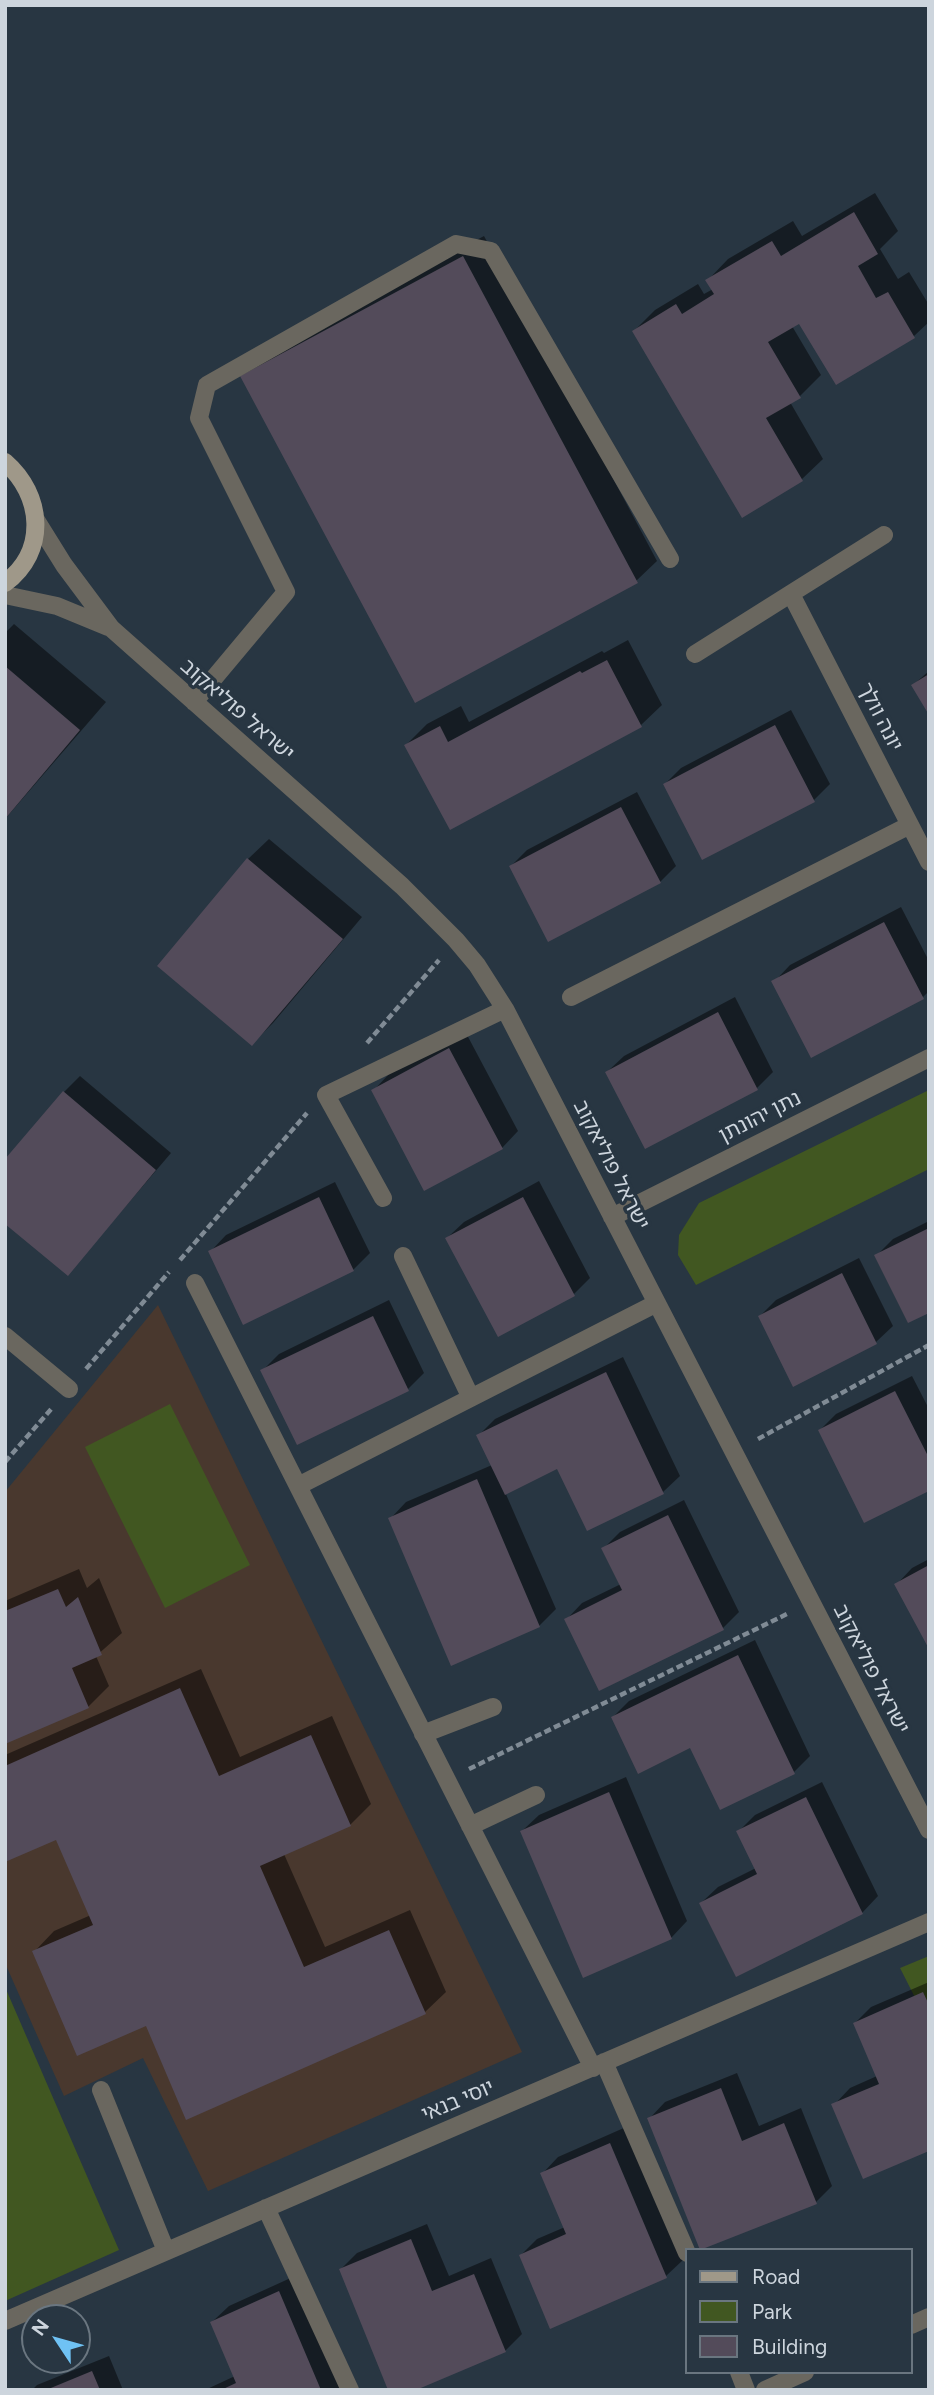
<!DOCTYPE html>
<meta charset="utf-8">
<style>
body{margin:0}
#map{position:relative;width:934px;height:2395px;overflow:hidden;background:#283642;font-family:Figtree,sans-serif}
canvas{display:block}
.frame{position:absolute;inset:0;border:7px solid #cdd5dd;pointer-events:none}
.legend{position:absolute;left:685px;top:2248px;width:228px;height:126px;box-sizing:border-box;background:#283642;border:2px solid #6a7680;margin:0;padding:9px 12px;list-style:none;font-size:21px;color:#cdd5dd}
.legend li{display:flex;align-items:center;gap:14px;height:35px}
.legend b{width:35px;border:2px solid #6a7680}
.north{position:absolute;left:21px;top:2304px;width:70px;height:70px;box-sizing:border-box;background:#283642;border:2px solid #6a7680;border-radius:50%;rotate:306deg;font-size:19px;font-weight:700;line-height:28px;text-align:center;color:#cdd5dd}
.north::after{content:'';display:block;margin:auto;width:24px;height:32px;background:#6fc2f4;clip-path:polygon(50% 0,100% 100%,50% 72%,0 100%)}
</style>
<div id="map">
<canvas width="934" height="2395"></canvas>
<div class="frame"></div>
<ul class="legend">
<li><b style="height:9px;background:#9f9889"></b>Road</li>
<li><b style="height:19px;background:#415721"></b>Park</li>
<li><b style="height:19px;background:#534b5a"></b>Building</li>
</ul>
<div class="north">N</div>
</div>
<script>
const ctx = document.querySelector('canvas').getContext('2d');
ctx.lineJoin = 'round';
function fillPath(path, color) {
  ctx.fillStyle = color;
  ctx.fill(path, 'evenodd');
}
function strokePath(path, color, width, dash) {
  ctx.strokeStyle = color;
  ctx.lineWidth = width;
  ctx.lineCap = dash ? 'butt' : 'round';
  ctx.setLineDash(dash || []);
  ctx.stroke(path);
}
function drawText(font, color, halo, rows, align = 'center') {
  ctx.font = font + ' Figtree,"Noto Sans Hebrew",sans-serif';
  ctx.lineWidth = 7;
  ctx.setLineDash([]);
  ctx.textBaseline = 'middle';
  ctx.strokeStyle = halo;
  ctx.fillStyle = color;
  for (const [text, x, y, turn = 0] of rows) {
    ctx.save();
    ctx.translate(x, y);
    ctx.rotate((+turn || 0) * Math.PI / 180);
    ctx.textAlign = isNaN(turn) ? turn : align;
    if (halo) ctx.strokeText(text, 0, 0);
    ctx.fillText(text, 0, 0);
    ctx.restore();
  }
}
const education = new Path2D(`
 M158,1305L522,2052L208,2191L143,2058L64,2096L5,1963V1492Z`);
const green = new Path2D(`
 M929,1090V1169L696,1285L678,1255L679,1235L699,1203Z
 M170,1404L250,1565L165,1608L85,1447Z
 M929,1956V2025L900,1968Z
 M5,1987L119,2250L5,2301Z`);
const shadow = new Path2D(`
 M875,193L898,231L880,249L898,279L909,272L929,305V322L914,336L800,321L792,326L821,375L800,396L790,402L823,459L802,479L743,515L634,331L655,310L698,284L704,294L713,289L708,280L728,259L793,221L802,236Z
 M484,236L657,561L636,581L242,376L263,355Z
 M14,624L106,702L5,819V633Z
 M628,640L662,705L641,725L451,828L406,745L427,724L461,706L469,722L602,651L604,653Z
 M929,671V711L913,685Z
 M791,710L830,784L814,800L665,784L681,768Z
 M637,792L676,866L660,882L511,866L527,850Z
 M269,839L362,917L273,1023L252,1044L248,859Z
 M901,907L929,961V991L923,997L774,982L790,965Z
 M735,997L773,1072L757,1088L607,1072L624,1056Z
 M466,1033L518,1131L502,1148L373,1091L389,1074Z
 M80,1076L171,1153L68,1274L64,1092Z
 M539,1181L590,1278L574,1294L447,1238L464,1222Z
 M335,1182L370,1253L353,1270L210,1252L226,1235Z
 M929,1221V1311L876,1256L893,1239Z
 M859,1258L893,1326L876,1342L793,1384L760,1316L776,1300Z
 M389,1300L424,1373L408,1389L262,1371L279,1354Z
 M623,1357L680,1476L663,1492L558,1467L505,1492L556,1609L539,1626L390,1519L406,1502L492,1465L478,1436L495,1419Z
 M912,1376L929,1409V1489L820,1430L836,1414Z
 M684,1500L739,1612L723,1628L566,1620L582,1603L621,1584L603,1549L620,1532Z
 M929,1559V1645L896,1585L912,1568Z
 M79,1569L87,1588L99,1578L122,1633L96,1656L109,1686L88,1707L5,1742V1601Z
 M755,1640L810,1756L794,1772L691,1746L613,1717L629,1701Z
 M201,1669L240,1757L332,1716L371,1804L350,1825L284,1854L325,1947L410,1910L446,1992L425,2012L187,2118L147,2024L34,1952L54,1931L91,1915L57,1838L5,1860V1755Z
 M626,1777L687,1921L671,1938L522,1831L539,1815Z
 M822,1782L878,1896L862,1913L701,1903L718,1887L756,1868L738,1832L755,1815Z
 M929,1982V2149L834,2105L850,2088L877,2076L855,2023L871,2007Z
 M737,2073L759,2126L801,2108L832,2186L816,2202L649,2119L665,2102Z
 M626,2127L683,2260L666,2276L551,2326L521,2255L537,2239L565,2227L542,2174L558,2157Z
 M427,2224L449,2276L491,2258L522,2334L505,2351L341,2269L357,2253Z
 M295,2276L344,2390H205L235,2376L212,2322L229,2306Z
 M109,2356L123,2390H32L37,2385Z`);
const building = new Path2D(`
 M854,212L878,254L858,266L876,298L888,292L915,338L836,385L799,324L768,342L801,398L766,418L803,481L742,518L632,331L676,304L682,314L714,294L705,280L772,241L781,256Z
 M463,256L638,583L415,703L240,376Z
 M607,660L642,727L450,830L404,745L440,726L448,742L580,671L582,673Z
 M5,666L80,730L5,819Z
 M929,674V715L911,685Z
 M775,725L815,802L702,860L663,784Z
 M621,807L661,883L548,942L509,866Z
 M247,858L343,939L252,1046L157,966Z
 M884,922L924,999L811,1058L771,981Z
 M718,1012L758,1090L645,1149L605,1072Z
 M449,1048L503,1149L424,1191L371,1090Z
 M63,1091L156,1170L68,1276L5,1224V1159Z
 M319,1197L354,1271L243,1325L208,1251Z
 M523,1197L575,1296L498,1337L445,1238Z
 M929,1228V1313L908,1323L874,1255Z
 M842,1273L877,1344L793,1387L758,1316Z
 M373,1316L409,1391L297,1445L260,1370Z
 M606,1372L664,1494L587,1531L557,1469L505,1495L476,1435Z
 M895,1391L929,1458V1491L864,1523L818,1430Z
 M477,1479L540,1627L451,1666L388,1518Z
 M668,1515L724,1630L599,1691L564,1619L622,1590L601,1548Z
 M929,1565V1649L894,1584Z
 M58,1589L66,1607L78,1597L102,1655L72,1668L89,1708L5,1744V1611Z
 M738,1655L795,1774L720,1810L690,1748L638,1774L611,1717Z
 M180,1688L219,1776L311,1735L351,1826L260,1866L304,1967L389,1930L426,2014L186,2120L146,2026L77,2056L32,1951L93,1925L56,1840L5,1862V1766Z
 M609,1792L672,1939L583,1978L520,1831Z
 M806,1797L863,1914L736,1977L699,1903L757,1874L736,1831Z
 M923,1992L929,2005V2151L863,2179L831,2104L879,2084L853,2023Z
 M721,2088L742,2141L784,2123L817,2204L700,2250L647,2118Z
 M610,2143L667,2278L550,2329L519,2255L566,2234L540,2173Z
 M411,2239L432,2291L474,2274L506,2352L416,2390H388L339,2269Z
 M279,2291L321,2390H221L236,2383L210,2322Z
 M92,2371L100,2390H46Z`);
const path = new Path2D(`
 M367,1043L439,960
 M180,1260L307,1113
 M86,1369L169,1272
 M758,1439L929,1345
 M5,1462L53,1407
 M469,1769L789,1613`);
const minor = new Path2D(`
 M36,520L64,565L111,628L402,886L456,940L477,965L505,1009L929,1830
 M791,594L929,862
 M5,595L57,606L108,627
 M695,654L884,535
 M194,702L286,592L199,418L207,385L456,244L491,251L670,559
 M571,997L910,825
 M383,1198L326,1095L505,1009
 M612,1217L929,1058
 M403,1256L471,1398
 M195,1283L593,2068
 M5,1336L69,1389
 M298,1486L657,1303
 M423,1734L493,1707
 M470,1826L536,1795
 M604,2062L687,2253
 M101,2090L166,2251
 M266,2208L350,2390
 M5,2321L929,1922
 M911,2325L929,2317
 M739,2372L746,2390
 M765,2390L805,2372`);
const major = new Path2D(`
 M5,462C43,495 48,551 5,583`);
const streetNames = [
 ["ישראל פוליאקוב",237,710,41],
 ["יונה וולך",880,717,63],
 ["נתן יהונתן",760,1117,-27],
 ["ישראל פוליאקוב",611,1165,63],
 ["ישראל פוליאקוב",871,1669,63],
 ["יוסי בנאי",458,2101,-23]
];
fillPath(education, '#49382e');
fillPath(green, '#415721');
fillPath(shadow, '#0007');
fillPath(building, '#534b5a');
strokePath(path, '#808b95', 4.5, [7, 3.5]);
strokePath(minor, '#6a675f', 18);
strokePath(major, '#9f9889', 18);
drawText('21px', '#cdd5dd', '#283642', streetNames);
</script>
